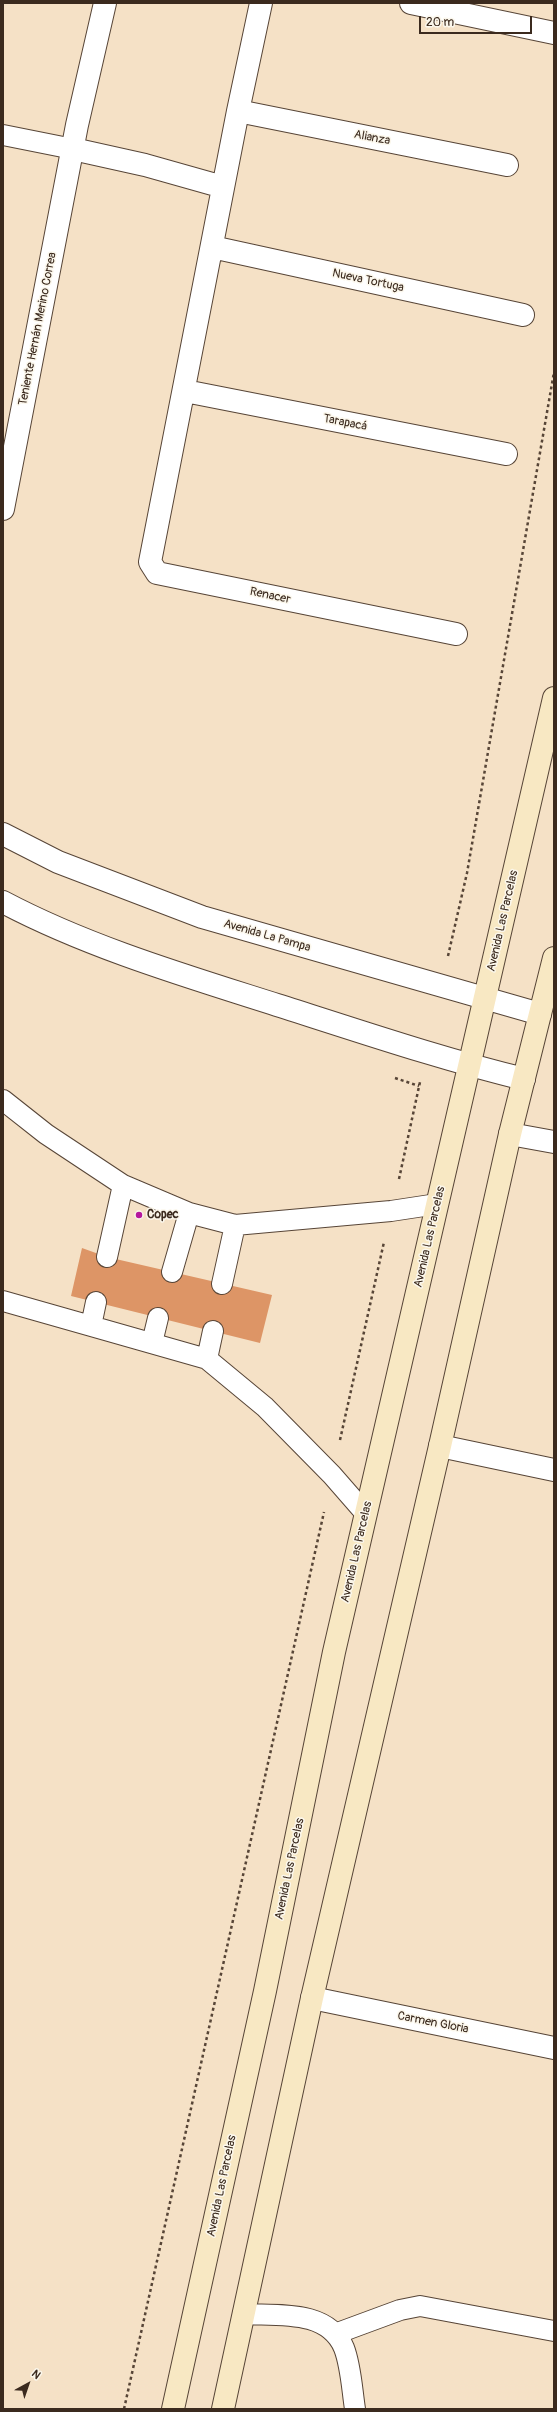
<!DOCTYPE html>
<meta charset="utf-8">
<style>
body{margin:0}
#map{position:relative;width:557px;height:2412px;overflow:hidden;background:#f5e1c6;font-family:Pangolin,sans-serif}
canvas{display:block}
.frame{position:absolute;inset:0;border:4px solid #3b2a1e;pointer-events:none}
.north{position:absolute;left:8px;top:2364px;width:40px;height:40px;-webkit-text-stroke:3px #fbf7ec;paint-order:stroke;rotate:40deg;font-size:11px;font-weight:700;line-height:16px;text-align:center;color:#3b2a1e}
.north::after{content:'';display:block;margin:auto;width:14px;height:18px;background:#3b2a1e;clip-path:polygon(50% 0,100% 100%,50% 72%,0 100%)}
.scale{position:absolute;left:419px;top:16px;width:113px;height:18px;box-sizing:border-box;border:2px solid #3b2a1e;border-top:0;padding-left:5px;font-size:12px;line-height:14px;white-space:nowrap;color:#3b2a1e;-webkit-text-stroke:3px #fbf7ec;paint-order:stroke}
</style>
<div id="map">
<canvas width="557" height="2412"></canvas>
<div class="frame"></div>
<div class="north">N</div>
<div class="scale">20 m</div>
</div>
<script>
const ctx = document.querySelector('canvas').getContext('2d');
ctx.lineJoin = 'round';
function fillPath(path, color) {
  ctx.fillStyle = color;
  ctx.fill(path, 'evenodd');
}
function strokePath(path, color, width, dash) {
  ctx.strokeStyle = color;
  ctx.lineWidth = width;
  ctx.lineCap = dash ? 'butt' : 'round';
  ctx.setLineDash(dash || []);
  ctx.stroke(path);
}
function drawText(font, color, halo, rows, align = 'center') {
  ctx.font = font + ' Pangolin,sans-serif';
  ctx.lineWidth = 3;
  ctx.setLineDash([]);
  ctx.textBaseline = 'middle';
  ctx.strokeStyle = halo;
  ctx.fillStyle = color;
  for (const [text, x, y, turn = 0] of rows) {
    ctx.save();
    ctx.translate(x, y);
    ctx.rotate((+turn || 0) * Math.PI / 180);
    ctx.textAlign = isNaN(turn) ? turn : align;
    if (halo) ctx.strokeText(text, 0, 0);
    ctx.fillText(text, 0, 0);
    ctx.restore();
  }
}
const building = new Path2D(`
 M82,1248L107,1257L272,1295L260,1343L71,1296Z`);
const path = new Path2D(`
 M448,956L467,873L554,372
 M395,1078L419,1086
 M399,1179L420,1082
 M340,1440L384,1242
 M124,2409L324,1512`);
const service = new Path2D(`
 M3,135L73,149
 M3,1100L46,1134L123,1185L107,1257
 M123,1185L189,1213L235,1225
 M172,1272L189,1213
 M222,1284L235,1225L391,1211L437,1204
 M3,1301L91,1326
 M96,1302L91,1326L207,1359L265,1407L332,1475L366,1514
 M152,1343L158,1318
 M207,1359L213,1331
 M243,2314C278,2316 328,2309 344,2348C351,2366 352,2390 355,2409
 M335,2334L400,2310L420,2306L554,2331`);
const minor = new Path2D(`
 M261,3L238,111L150,562L157,573L456,634
 M411,3L554,33
 M238,111L507,165
 M73,149L145,165L223,187
 M212,247L523,315
 M185,391L506,454
 M510,1134L554,1142
 M440,1446L554,1470
 M312,1998L554,2048`);
const tertiary = new Path2D(`
 M3,509L77,125L105,3
 M3,834L58,862L202,917L540,1014
 M3,902C88,947 186,976 277,1005C359,1031 441,1059 524,1079`);
const secondary = new Path2D(`
 M173,2409L265,1991L334,1652L554,698
 M223,2409L312,1998L440,1446L510,1134L554,958`);
const markers = [
 [139,1215,4,"#b5179e"]
];
const streetNames = [
 ["Alianza",372,138,11],
 ["Nueva Tortuga",368,281,12],
 ["Teniente Hernán Merino Correa",38,329,-79],
 ["Tarapacá",345,423,11],
 ["Renacer",270,596,12],
 ["Avenida Las Parcelas",503,921,-77],
 ["Avenida La Pampa",267,936,16],
 ["Avenida Las Parcelas",430,1237,-77],
 ["Avenida Las Parcelas",357,1552,-77],
 ["Avenida Las Parcelas",290,1869,-78],
 ["Carmen Gloria",433,2023,11],
 ["Avenida Las Parcelas",222,2186,-78]
];
const poiNames = [
 ["Copec",147,1215]
];
fillPath(building, '#dd9566');
strokePath(service, '#574537', 22);
strokePath(minor, '#574537', 24);
strokePath(tertiary, '#574537', 24);
strokePath(secondary, '#574537', 24);
strokePath(path, '#574537', 2.5, [3, 3]);
strokePath(service, '#fff', 20);
strokePath(minor, '#fff', 22);
strokePath(tertiary, '#fff', 22);
strokePath(secondary, '#f8e8c3', 22);
for (const [x, y, r, color] of markers) {
  const dot = new Path2D();
  dot.arc(x, y, r, 0, 2 * Math.PI);
  ctx.fillStyle = color;
  ctx.fill(dot);
  strokePath(dot, '#fbf7ec', 1.5);
}
drawText('12px', '#3b2a1e', '#fbf7ec', streetNames);
drawText('bold 12px', '#3b2a1e', '#fbf7ec', poiNames, 'left');
</script>
